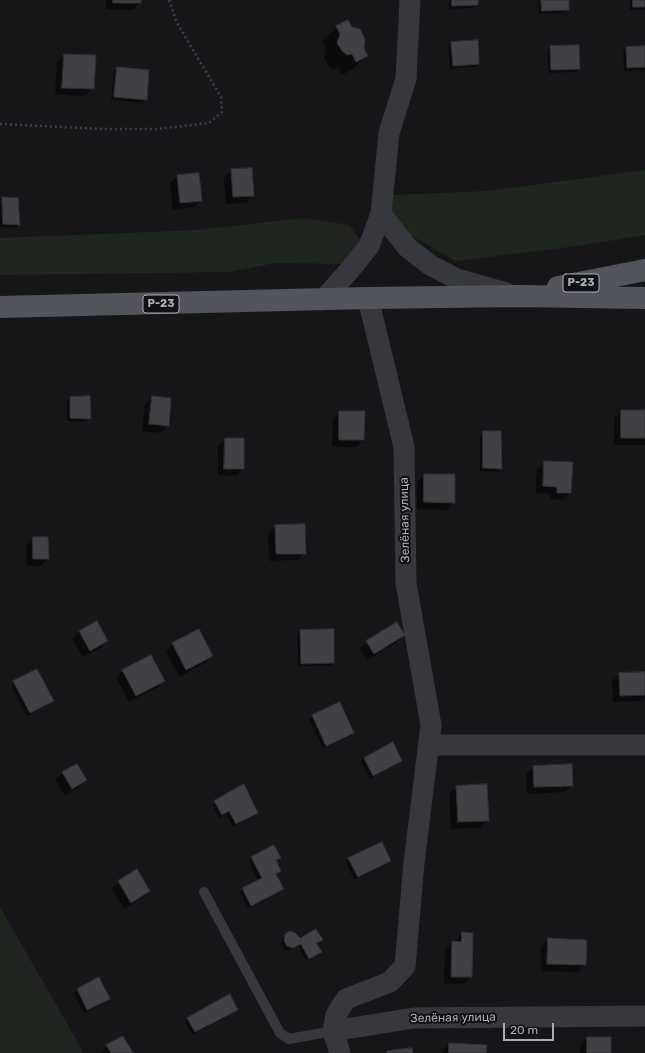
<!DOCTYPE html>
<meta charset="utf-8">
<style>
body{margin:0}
#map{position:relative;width:645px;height:1053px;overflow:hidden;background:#161618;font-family:Rubik,sans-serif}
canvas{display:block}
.scale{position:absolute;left:503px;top:1023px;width:51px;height:18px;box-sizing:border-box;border:2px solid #a8adb8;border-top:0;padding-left:5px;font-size:12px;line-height:14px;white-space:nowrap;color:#a8adb8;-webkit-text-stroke:3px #111113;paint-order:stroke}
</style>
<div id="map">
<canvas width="645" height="1053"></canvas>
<div class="scale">20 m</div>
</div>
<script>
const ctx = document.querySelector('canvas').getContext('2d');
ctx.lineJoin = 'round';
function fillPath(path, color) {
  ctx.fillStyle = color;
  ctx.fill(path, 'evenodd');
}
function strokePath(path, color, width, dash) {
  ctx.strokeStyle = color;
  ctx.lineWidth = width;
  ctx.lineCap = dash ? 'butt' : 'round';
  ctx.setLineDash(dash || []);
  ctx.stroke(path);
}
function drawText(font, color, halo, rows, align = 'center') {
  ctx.font = font + ' Rubik,sans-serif';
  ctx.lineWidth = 4;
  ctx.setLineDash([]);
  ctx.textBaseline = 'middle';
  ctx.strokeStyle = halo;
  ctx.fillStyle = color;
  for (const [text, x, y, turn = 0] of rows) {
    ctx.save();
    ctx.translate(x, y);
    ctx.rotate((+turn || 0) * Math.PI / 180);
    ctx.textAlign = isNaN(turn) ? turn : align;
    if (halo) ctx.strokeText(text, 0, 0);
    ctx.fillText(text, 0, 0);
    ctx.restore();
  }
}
const green = new Path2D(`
 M645,170V235L578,246L456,261L410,235L393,218L390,207L391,195L488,191Z
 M304,218L349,225L361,241L352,259L341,264L275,263L230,272L0,275V238L197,230Z
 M0,907L84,1053H0Z`);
const shadow = new Path2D(`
 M106,0H140V2L133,10L106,9Z
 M449,0H477V5L474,8L449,9Z
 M538,0H568V10L565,13L539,14Z
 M630,0H645V10H630Z
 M337,27L363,49L367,55L353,69L342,75L338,68L333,69L328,65L324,57L326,48L322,41Z
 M451,43L478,64L475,67L450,69L448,46Z
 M550,47L579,69L576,72L548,73L547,50Z
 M645,47V70L624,71L623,51L626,48Z
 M64,55L94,56L93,89L85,96L55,94L57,62Z
 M117,68L146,100L142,103L111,100L114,72Z
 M232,170L253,195L246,203L226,204L224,178Z
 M178,176L201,200L194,207L173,210L170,183Z
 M2,198L17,199L19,224L16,228L0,227V200Z
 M152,397L168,426L161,433L142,431L145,405Z
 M71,398L90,418L86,422L67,421V402Z
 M621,411H645V445H614V418Z
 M340,412H364V440L356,447H332L333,419Z
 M483,432L501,468L498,472L480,471V436Z
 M225,439L243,469L236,476L218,475V446Z
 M545,462L570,493L563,500L550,499L551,494L536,493L537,469Z
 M424,475L454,502L447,510L417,509V482Z
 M276,526L305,553L297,560L269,561L268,533Z
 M34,538L48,559L40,566H27L26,545Z
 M301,631L333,663L330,666H298L297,634Z
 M79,632L107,641L100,648L83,657L72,639Z
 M404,635L397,642L367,660L360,649L367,642Z
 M173,644L212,656L205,663L179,677L166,651Z
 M123,670L163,680L156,688L129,702L116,678Z
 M645,673V697L640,701L613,702L612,681L620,674Z
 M14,682L53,701L49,704L27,716L11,685Z
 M313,716L353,732L350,736L323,748L309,719Z
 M364,758L401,761L398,764L370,779L361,762Z
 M76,765L86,780L78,787L65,796L55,780L62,773Z
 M571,765L572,785L565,792L527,794L526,774L533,767Z
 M456,787L488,820L481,828L451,829L449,794Z
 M215,802L257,813L254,816L233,827L226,814L219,818L212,805Z
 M279,857L276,861L280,871L276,875L283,889L279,892L248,908L240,892L243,888L258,881L249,861L252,858Z
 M349,858L390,861L387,864L354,880L346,862Z
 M119,882L149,891L142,898L124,909L112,889Z
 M462,933L471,977L464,984L444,983L445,950L452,942H455V941Z
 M286,935L300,939L321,940L316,944L320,952L317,955L306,961L298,946L289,951L284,949L281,944L282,939Z
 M548,939L585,965L578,972L541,971V947Z
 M98,979L109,998L105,1002L84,1013L74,993L77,990Z
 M237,1010L233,1013L192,1035L185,1022L188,1019Z
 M587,1038L610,1053H580V1045Z
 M449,1044L485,1053H442V1051Z
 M107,1046L132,1053H100Z`);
const building = new Path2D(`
 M113,0H141V3H113Z
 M452,0H478V5L452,6Z
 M541,0H569V10L542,11Z
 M633,0H645V7H633Z
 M348,20L352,27L360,29L365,39L364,49L368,56L356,62L352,54L347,55L342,51L337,43L340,34L336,26Z
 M478,40L479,64L453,66L451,42Z
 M579,45L580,69L551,70L550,46Z
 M645,46V67L627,68L626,47Z
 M64,54L96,55L94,89L62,88Z
 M117,67L149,70L147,100L114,97Z
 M252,168L254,196L233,197L231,169Z
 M199,173L202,201L180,203L177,175Z
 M2,197L18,198L20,225L3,224Z
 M90,396L91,419L70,418V397Z
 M152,396L171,398L169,426L149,424Z
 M621,410H645V438H621Z
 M339,411H365L364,440H339Z
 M483,431H501L502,469L483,468Z
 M225,438H244V469H224Z
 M544,461L573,462L571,493H557V487L543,486Z
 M424,474H455V503L424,502Z
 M305,524L306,554H276L275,525Z
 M33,537H48L49,559H33Z
 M97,621L108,641L90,651L79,631Z
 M397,622L405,635L374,654L366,641Z
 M199,629L213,656L186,670L172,643Z
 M334,629V663L301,664L300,630Z
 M151,655L165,681L136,696L122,670Z
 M37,669L54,701L30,713L13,681Z
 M645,672V695L620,696L619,673Z
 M340,702L354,733L326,746L312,715Z
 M393,742L402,761L373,776L364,758Z
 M77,764L87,780L72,789L62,772Z
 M572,764L573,786L534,787L533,766Z
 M244,784L258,813L236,824L229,811L222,815L214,801Z
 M487,784L489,821L458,822L456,786Z
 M382,842L391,861L358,877L348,858Z
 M274,845L281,858L276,860L281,871L276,874L284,889L251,906L242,888L262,878L251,857Z
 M137,869L150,891L131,903L118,881Z
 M316,929L323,940L316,943L322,952L309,959L301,944L293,948L287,946L284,941L285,934L290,931L295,933L300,938Z
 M462,932L473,933L472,977H451L452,941L461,942Z
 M548,938L587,940L586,965L547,964Z
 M99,977L110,999L87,1010L77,989Z
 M230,994L238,1010L195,1032L187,1018Z
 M123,1036L133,1053H111L106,1045Z
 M587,1037H611V1053H587Z
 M449,1043L487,1045L486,1053H449Z
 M412,1048L413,1053H387V1051Z`);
const path = new Path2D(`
 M0,124L103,129H157L209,123L222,112L221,97L177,23L169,0`);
const service = new Path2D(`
 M204,892L280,1033L289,1039L333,1031`);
const minor = new Path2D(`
 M381,214L407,247L430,265L457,279L507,293
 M323,300L349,271L369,246L381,214L389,133L406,79L410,0
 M429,745H645
 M333,1031L414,1018L645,1016
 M340,1053L333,1031L336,1015L346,999L390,982L405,966L414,863L431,725L406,583L404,447L368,298`);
const primary = new Path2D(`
 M558,287L645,270
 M0,307L368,298L518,296L645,298`);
const shields = [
 [581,283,36],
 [161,304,36]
];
const shieldNames = [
 ["Р-23",581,283],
 ["Р-23",161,304]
];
const streetNames = [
 ["Зелёная улица",405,520,-91],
 ["Зелёная улица",453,1018,-1]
];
fillPath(green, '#1e261f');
fillPath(shadow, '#0007');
fillPath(building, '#404145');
strokePath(building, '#303034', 1);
strokePath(path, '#3d3f44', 2.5, [2, 3]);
strokePath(service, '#37383d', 10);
strokePath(minor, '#37383d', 21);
strokePath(primary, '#53555c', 22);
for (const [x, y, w] of shields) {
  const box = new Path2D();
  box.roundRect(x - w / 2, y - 9, w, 18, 3);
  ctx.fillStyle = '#111113';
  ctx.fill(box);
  strokePath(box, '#a8adb8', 1);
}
drawText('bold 11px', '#a8adb8', null, shieldNames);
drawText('12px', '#a8adb8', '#111113', streetNames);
</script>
